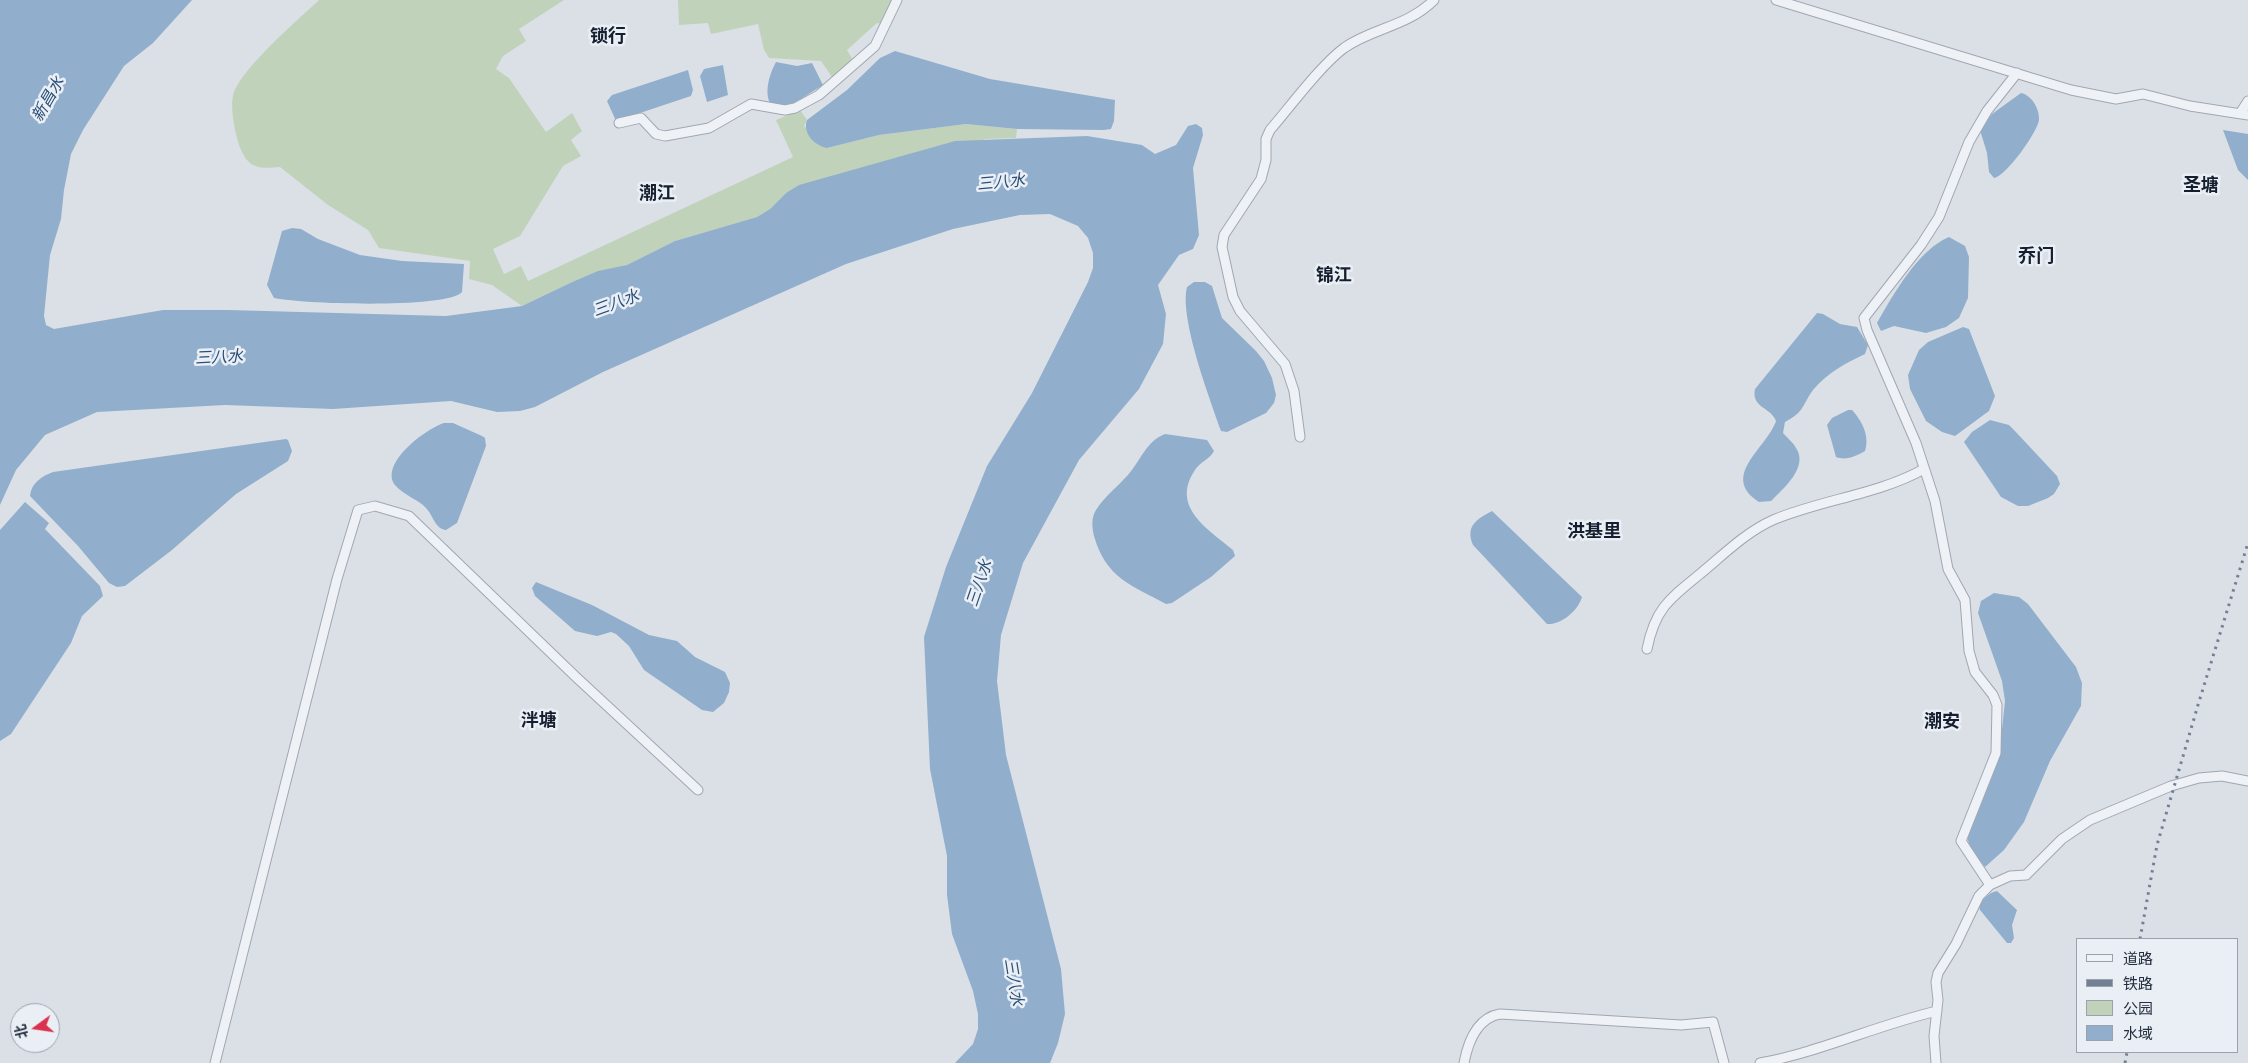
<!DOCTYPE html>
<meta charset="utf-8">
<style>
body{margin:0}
#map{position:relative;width:2248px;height:1063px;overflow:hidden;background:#dbe0e7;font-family:Commissioner,"Noto Sans SC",sans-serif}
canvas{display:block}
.legend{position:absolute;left:2076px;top:938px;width:162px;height:115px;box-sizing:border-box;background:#eaeff5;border:1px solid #9ba2ac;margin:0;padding:6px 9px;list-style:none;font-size:15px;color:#242e3e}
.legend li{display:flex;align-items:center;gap:10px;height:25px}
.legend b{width:25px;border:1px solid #9ba2ac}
.north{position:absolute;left:10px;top:1003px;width:50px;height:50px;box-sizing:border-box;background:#eaeff5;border:1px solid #9ba2ac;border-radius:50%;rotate:256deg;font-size:14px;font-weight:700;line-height:20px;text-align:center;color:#242e3e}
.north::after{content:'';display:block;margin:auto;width:18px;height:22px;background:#db314e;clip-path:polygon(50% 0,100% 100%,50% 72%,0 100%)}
</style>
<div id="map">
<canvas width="2248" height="1063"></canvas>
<ul class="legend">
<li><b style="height:6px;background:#eef1f5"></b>道路</li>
<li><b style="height:6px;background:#737f92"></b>铁路</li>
<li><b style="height:14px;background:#c1d2bb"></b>公园</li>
<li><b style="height:14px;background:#91afcc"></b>水域</li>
</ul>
<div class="north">北</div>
</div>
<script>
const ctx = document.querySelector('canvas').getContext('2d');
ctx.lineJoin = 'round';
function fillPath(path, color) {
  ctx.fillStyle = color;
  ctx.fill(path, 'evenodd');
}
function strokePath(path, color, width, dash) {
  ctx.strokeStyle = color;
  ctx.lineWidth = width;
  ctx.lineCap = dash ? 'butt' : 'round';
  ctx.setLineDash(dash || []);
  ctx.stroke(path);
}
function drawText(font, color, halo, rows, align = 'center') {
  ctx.font = font + ' Commissioner,"Noto Sans SC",sans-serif';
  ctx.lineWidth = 5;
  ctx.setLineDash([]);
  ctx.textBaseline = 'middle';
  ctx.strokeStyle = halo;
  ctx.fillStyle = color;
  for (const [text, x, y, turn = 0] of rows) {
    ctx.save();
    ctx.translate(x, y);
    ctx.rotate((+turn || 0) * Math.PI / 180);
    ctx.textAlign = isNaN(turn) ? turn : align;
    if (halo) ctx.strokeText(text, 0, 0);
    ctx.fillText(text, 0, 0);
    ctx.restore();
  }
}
const green = new Path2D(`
 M319,0H564L519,29L526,41L503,56L496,69L509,78L546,132L572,113L582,131L571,140L581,156L563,166L520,236L493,249L504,274L521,266L528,281L793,157L776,120L800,110L807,120L804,126L827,148L879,135L966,124L1017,129L1016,138L986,139L786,193L770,209L757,217L675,241L627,265L570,283L522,306L492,285L469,279L470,261L379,248L368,230L328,205L280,167C256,169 248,168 239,145C235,132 230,109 233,96C238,71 299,19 319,0Z
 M678,0H892L882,24L877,23L847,50L853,60L832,77L821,61L769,58L764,50L758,24L711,34L708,23L679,25Z`);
const water = new Path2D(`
 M0,0H192L153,43L124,66L83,130L71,154L64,190L61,219L50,255L44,316L46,325L54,329L163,310H228L446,316L522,306L570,283L598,271L627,265L675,241L757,217L770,209L786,193L799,185L955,141L1087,136L1142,145L1155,154L1176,145L1188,126L1196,124L1202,128L1203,135L1193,168L1199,235L1193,249L1179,255L1158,285L1166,314L1163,344L1139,389L1079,460L1023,563L1001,635L997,681L1006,755L1061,969L1065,1014L1058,1043L1050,1063H955L973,1044L978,1029V1014L973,991L952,934L947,895V856L930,769L924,637L946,567L987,466L1032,393L1088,282L1093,268V253L1088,238L1078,226L1050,214L1020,215L953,229L846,264L603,372L535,407L520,411L497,412L451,401L333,409L225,405L97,412L45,435L16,470L0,505Z
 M895,51L990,79L1115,100L1114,121L1111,129L1104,130L1017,129L966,124L879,135L827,148C815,146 802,133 807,120L847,90L880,58Z
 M776,62L797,66L812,63L823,85L791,105L785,106L770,103C764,91 770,73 776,62Z
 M723,65L728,95L707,102L700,76L704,69Z
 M688,70L693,90L691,96L616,121L607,101L612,95Z
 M2021,93C2032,95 2040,110 2039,120C2037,133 2006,176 1994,178L1989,172L1987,153L1980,130L1992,114Z
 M2223,130L2248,134V180L2238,170Z
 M292,228L301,229L318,239L360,255L402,261L464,264L462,292C448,309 299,304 274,298L267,285L282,231Z
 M1949,237L1965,246L1969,257L1968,298L1959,318L1946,327L1926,333L1894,326L1881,331L1877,323C1893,295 1918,250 1949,237Z
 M1194,282H1205L1212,286L1222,318L1256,351L1264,361L1272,378L1276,395L1274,403L1266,413L1227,432L1221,431C1210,399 1179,318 1187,287Z
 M1817,313L1823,314L1840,324L1857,327L1868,345L1865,354C1846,363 1827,373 1813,390C1801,407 1805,411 1785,422L1783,433C1787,438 1793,442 1796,448C1809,467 1783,489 1771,501L1759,502C1719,476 1767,448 1776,421C1771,407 1751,408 1755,389Z
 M1963,327L1969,329L1995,396L1989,411L1955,436L1942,432L1926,421L1910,389L1908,375L1919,350L1928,342Z
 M1848,410H1852C1862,421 1870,436 1865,451C1856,456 1847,461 1836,457L1827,425L1832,418Z
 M1990,420L2009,425L2014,430L2057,476L2060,484L2054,494L2048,498L2028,506H2018L2001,497L1964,442L1972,432Z
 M444,423H453L482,436L485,438L486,446L457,523L446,530C435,529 433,515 426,508C418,499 403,495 395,485C379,463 427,428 444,423Z
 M1165,434L1207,440L1214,451C1210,459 1200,462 1195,470C1170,507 1208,529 1233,550L1235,556L1211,577L1172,603L1166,604C1131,585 1106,578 1094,536C1092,527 1091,518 1096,510C1104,497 1117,487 1127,476C1140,462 1146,441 1165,434Z
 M286,439L288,440L292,451L288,461L236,494L172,550L125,586L117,587L109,583L78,546L30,496C31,483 42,476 53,472Z
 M25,502L49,523L45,529L100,586L103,596L82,616L71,643L11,734L0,741V530Z
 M1492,511L1582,597C1578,611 1561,625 1547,624L1473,545C1465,526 1477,519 1492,511Z
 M536,582L592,605L649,635L677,641L695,657L725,672L730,683L729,692L724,703L713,712L702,710L644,670L629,646L616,634L611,632L597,636L575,631L535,596L532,588Z
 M1994,593L2019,597L2028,604L2076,667L2082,683L2081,706L2050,761L2024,822L2004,850L1985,867L1970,848L1967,836L1999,758L2005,701L2002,681L1978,613L1981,601Z
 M1997,891L2017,910L2012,925L2014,938L2011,943H2007L1980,910L1978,905C1983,899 1990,892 1997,891Z`);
const street = new Path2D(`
 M1776,0L2071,90L2116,99L2143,94L2190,106L2248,115
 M2241,112L2248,101
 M619,123L641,118L656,134L665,136L709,128L751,104L785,110L795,108L819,95L875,46L897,0
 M1300,437L1294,391L1285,364L1240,311L1233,297L1222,247L1224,235L1261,179L1266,160V139L1270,130C1290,107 1320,66 1344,48C1372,28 1407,27 1434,0
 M1647,649C1655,609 1669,599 1700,574C1723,555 1746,532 1773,520C1823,499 1877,495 1924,469
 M1990,885L1961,841L1996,753L1997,705L1993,695L1975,672L1969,651L1965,600L1948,569L1935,501L1916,443L1867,330L1864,318L1921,245L1939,217L1969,142L1987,111L2017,73
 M215,1063L337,579L358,510L375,506L409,516L576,677L698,790
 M1464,1063C1468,1042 1477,1018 1500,1014L1681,1025L1713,1022L1724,1063
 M1760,1063C1820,1052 1877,1025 1937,1011
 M1936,1063L1934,1036L1938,1000L1936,982L1938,973L1956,944L1979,896L1990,885L2010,876L2026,875L2062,839L2090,820L2171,786L2199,778L2222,776L2248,781`);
const rail = new Path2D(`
 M2140,939L2157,845L2198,705L2248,543
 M2125,1063L2127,1052`);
const waterNames = [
 ["新昌水",48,99,-60],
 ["三八水",1001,182,-5],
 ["三八水",616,303,-20],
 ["三八水",219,357,-3],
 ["三八水",979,583,-71],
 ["三八水",1014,982,81]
];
const quarterNames = [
 ["锁行",608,36],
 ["圣塘",2201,185],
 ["潮江",657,193],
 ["乔门",2036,256],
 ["锦江",1334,275],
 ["洪基里",1594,531],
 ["泮塘",539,720],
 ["潮安",1942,721]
];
fillPath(green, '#c1d2bb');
fillPath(water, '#91afcc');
strokePath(street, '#a0a7b1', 11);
strokePath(street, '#eef1f5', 9);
strokePath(rail, '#737f92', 3, [2.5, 5]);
drawText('italic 16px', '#2a4e76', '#eaeff5', waterNames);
drawText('bold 18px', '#161f2f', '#eaeff5', quarterNames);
</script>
